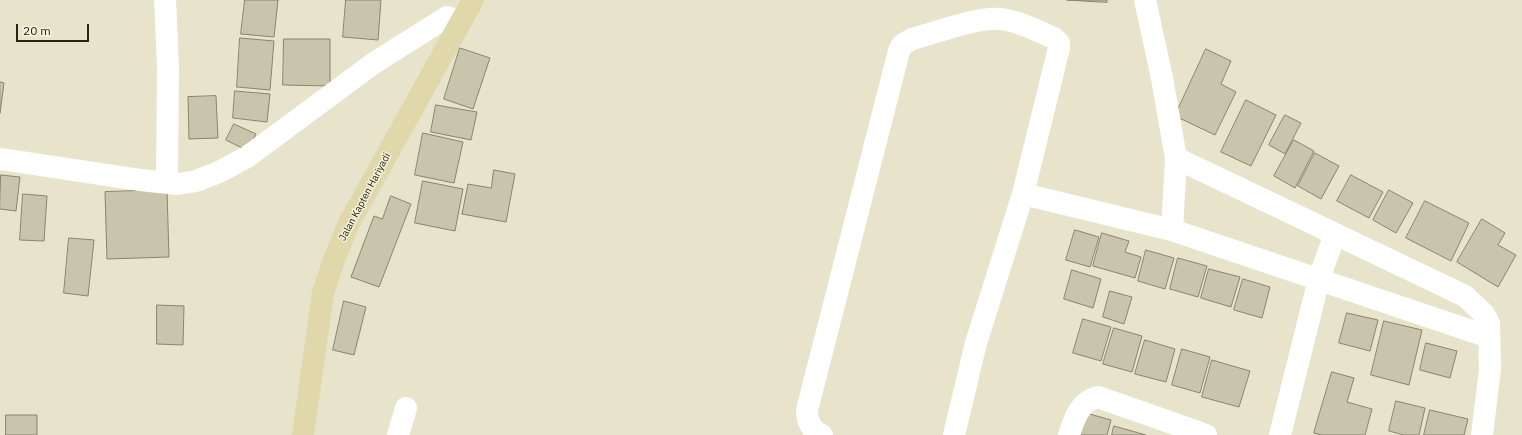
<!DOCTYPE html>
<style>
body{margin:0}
#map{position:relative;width:1522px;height:435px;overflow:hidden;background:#e8e4cb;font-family:"IBM Plex Sans",sans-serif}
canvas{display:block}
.scale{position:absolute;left:16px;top:24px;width:73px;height:18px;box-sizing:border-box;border:2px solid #25231a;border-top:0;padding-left:5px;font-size:12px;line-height:14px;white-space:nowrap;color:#25231a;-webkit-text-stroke:3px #f5f1d8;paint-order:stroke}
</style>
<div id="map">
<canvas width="1522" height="435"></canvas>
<div class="scale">20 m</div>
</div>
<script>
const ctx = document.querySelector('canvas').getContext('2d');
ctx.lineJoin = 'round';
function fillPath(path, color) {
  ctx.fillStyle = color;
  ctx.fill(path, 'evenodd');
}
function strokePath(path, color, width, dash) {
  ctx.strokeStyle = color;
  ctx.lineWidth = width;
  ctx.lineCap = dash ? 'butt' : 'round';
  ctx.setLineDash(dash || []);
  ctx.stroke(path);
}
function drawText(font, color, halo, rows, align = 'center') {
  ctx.font = font + ' "IBM Plex Sans",sans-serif';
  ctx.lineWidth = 3;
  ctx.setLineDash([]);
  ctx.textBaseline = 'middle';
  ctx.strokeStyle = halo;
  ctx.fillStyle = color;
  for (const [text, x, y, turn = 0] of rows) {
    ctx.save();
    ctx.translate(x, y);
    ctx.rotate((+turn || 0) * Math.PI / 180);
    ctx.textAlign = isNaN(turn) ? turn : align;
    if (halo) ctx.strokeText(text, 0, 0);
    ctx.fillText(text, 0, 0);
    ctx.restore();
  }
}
const building = new Path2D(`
 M245,0H278L274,37L241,34Z
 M346,0H381L378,40L343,37Z
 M1067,0H1107V2Z
 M240,38L274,41L270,90L237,87Z
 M284,39H330V86L283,85Z
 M460,48L490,58L473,109L444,99Z
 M1206,49L1231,61L1221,84L1236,92L1215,135L1175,116Z
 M0,82L4,83L0,113Z
 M235,91L270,94L267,122L233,118Z
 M216,96L218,138L189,139L188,97Z
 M1246,100L1276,115L1251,166L1221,152Z
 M436,105L477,112L471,140L431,132Z
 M1285,115L1301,123L1285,154L1269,145Z
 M234,124L256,134L248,151L226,140Z
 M423,133L463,142L454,183L415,175Z
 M1294,140L1314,151L1295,188L1274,176Z
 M1315,153L1339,166L1321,199L1298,186Z
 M494,170L515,174L506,222L462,214L468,184L491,188Z
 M1,175L20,177L16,211L0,209Z
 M1351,175L1383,192L1369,218L1337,201Z
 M423,181L463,189L455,231L415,223Z
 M167,190L169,257L107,259L105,192Z
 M1389,190L1413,203L1396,233L1373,220Z
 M23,194L47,196L44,241L20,240Z
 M391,196L411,204L379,287L351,277L374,216L382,219Z
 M1425,201L1469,223L1451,261L1406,238Z
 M1482,219L1505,233L1498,245L1516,255L1498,287L1457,262Z
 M1075,230L1099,237L1090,267L1066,260Z
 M1102,233L1129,241L1125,252L1141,257L1135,278L1093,266Z
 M69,238L94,240L88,296L64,293Z
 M1146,250L1174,258L1165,289L1138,281Z
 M1178,258L1207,266L1198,297L1170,289Z
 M1209,269L1240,277L1231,307L1201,298Z
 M1072,270L1101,279L1093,308L1064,299Z
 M1243,279L1270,287L1262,318L1234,310Z
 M1110,291L1132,297L1124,324L1103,317Z
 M344,301L366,307L354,355L333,350Z
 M157,305L184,306L183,345L157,344Z
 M1347,313L1378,320L1370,351L1339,343Z
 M1083,319L1111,327L1101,361L1073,353Z
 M1384,321L1422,330L1409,385L1371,375Z
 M1114,328L1142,336L1132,372L1103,364Z
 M1145,340L1175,349L1166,382L1135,374Z
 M1426,343L1457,351L1450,378L1420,370Z
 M1182,349L1210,357L1200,393L1172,385Z
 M1212,360L1250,371L1239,407L1202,397Z
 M1332,372L1354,378L1347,402L1372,409L1365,435H1321L1314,433Z
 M1396,401L1425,408L1419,435H1404L1389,431Z
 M1430,410L1468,419L1464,435H1424Z
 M1079,411L1111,420L1107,435H1072Z
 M6,415H37V435H6Z
 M1114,426L1146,435H1112Z`);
const street = new Path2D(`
 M165,0L168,66L167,182
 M1145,0L1162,78L1176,158L1172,230
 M1176,158L1465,296L1484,314L1489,323L1490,369L1482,435
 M0,159L140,180L178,184L196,181L219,172L247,157L374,63L447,17L461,21
 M1023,194L1172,230L1489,337
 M398,435L406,408
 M822,435C811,430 807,422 807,410L899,51L902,45L912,39C936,33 976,17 999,19C1017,20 1037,31 1054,38L1059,43V48L1023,194L976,343L954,435
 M1069,435C1074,419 1080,401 1098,397L1206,435
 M1280,435L1319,279L1335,234`);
const primary = new Path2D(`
 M303,435L323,293L334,259L349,223L473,0`);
const streetNames = [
 ["Jalan Kapten Hariyadi",365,197,-62]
];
fillPath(building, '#c9c5ad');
strokePath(building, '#88846d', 1);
strokePath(street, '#fff', 22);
strokePath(primary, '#e0d8aa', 22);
drawText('10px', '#25231a', '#f5f1d8', streetNames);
</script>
